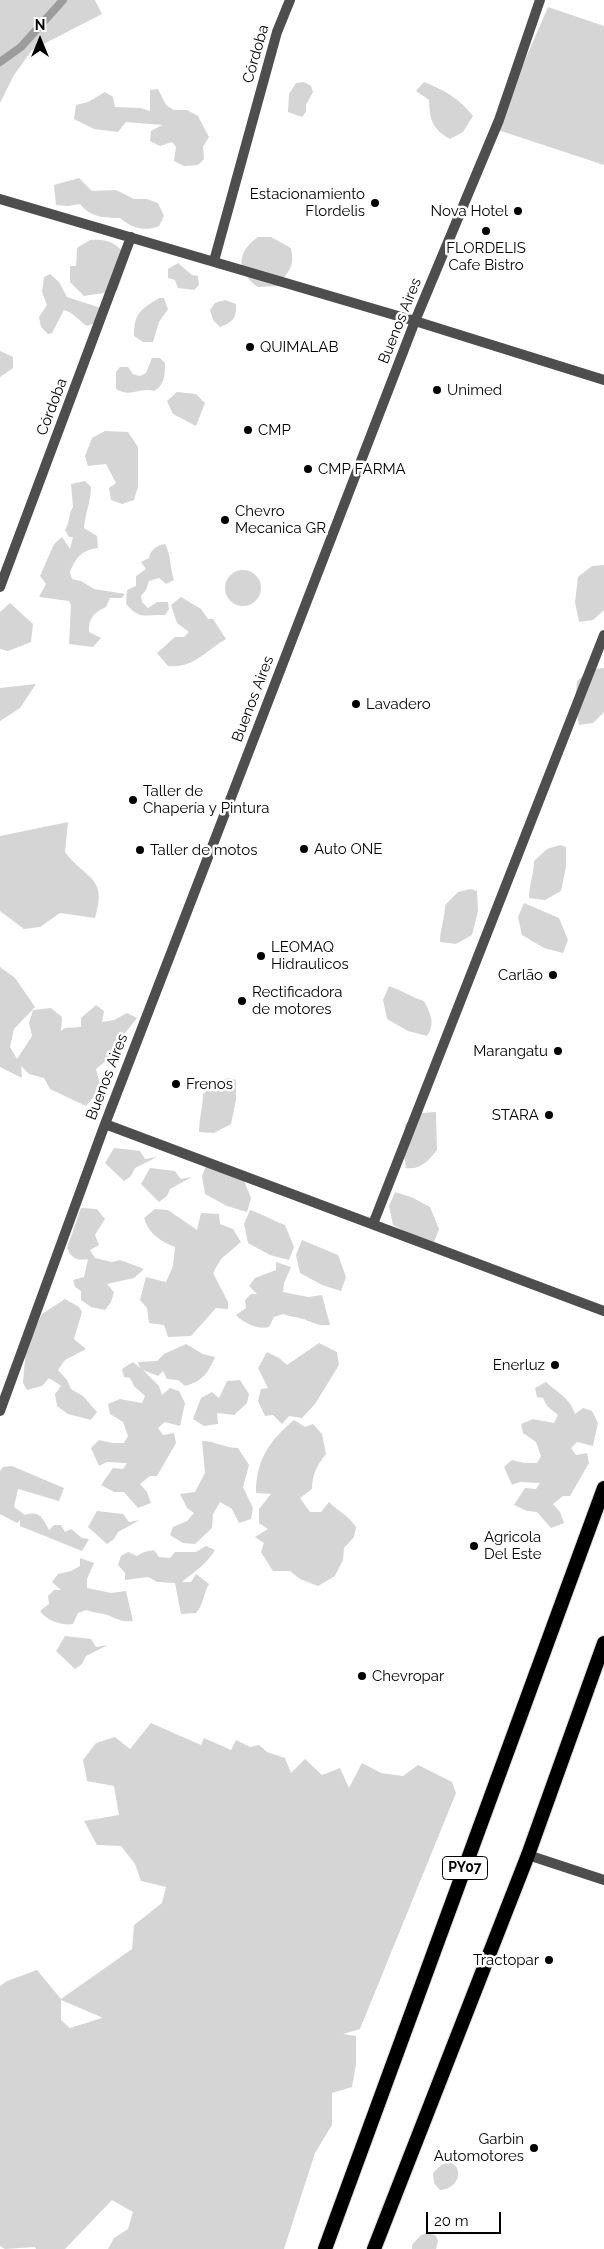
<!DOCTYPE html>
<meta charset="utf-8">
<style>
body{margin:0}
#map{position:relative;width:604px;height:2249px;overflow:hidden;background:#fff;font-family:Raleway,sans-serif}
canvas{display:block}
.north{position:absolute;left:15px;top:15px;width:50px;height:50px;-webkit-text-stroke:4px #fff;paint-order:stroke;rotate:0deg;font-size:14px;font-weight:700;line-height:20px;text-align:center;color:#000}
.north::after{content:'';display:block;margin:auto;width:18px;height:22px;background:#000;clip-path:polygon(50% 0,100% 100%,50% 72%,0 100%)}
.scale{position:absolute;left:426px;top:2212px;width:75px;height:22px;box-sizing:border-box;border:2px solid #000;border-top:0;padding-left:6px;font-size:15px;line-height:18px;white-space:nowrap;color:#000;-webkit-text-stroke:4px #fff;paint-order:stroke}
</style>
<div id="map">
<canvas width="604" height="2249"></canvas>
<div class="north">N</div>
<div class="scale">20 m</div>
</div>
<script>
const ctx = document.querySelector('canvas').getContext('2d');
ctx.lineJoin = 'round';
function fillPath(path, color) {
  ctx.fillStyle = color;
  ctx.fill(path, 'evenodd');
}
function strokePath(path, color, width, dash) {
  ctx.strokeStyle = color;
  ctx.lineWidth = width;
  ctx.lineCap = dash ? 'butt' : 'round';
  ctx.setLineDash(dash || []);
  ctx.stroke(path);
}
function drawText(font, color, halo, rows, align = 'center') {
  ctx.font = font + ' Raleway,sans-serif';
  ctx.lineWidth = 5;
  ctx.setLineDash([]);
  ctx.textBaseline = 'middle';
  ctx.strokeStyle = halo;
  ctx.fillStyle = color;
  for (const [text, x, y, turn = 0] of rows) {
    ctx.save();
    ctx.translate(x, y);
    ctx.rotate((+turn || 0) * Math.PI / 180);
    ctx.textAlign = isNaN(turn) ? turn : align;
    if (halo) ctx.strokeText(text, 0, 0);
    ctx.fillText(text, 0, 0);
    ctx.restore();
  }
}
const green = new Path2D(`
 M0,0H95L102,14L32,50L14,75L0,103Z
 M548,7L604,26V165L495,129Z
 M304,82L311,86L313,92L306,105V112L302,117L288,112L289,94L296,83Z
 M424,82C444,90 459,98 473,116L463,132L450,139C432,129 430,120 429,100L416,91Z
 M158,89L166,105L174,110H187L198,116L209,137L203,147L204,159L198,165L184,166L174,161L176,147L172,142L160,146L150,141L151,131L162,125L126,122L118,132L94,129L74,119L76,105L88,102L105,92L113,97L115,107L140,108L150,111V90Z
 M79,178L92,191L116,190L134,199H147L158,203L164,216L159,226C144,232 132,228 120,218C104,218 90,217 80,204L68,206L56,205L54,185Z
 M258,237H271L291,248C295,267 289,271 277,286L258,287C236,272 236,252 258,237Z
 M90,240C109,239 117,243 128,259L117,291L84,296L70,282V266H76L77,248Z
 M178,263L192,275L198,276L199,285L194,290L178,288L175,280L168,278V269Z
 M50,274L59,282L67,297L101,308L95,323L87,326C78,320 74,313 64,310L52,333L48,334L41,327L39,317L47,305L42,292L44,277Z
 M159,298H164L168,309L159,322L153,342H143L134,336C134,313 140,310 159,298Z
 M225,300L236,304C237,318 233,322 220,327L213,320L210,310L215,303Z
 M0,351L13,357V368L0,377Z
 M152,358H160L165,363C165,374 165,385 154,391C140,387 130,398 116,389V372L120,367H128L133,374L140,376L146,373Z
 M177,392L196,394L205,403L196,426L173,414L167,401Z
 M105,431L128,432L138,447V487L134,500L122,504L111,500L109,488L116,483L106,464L88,466L85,456L92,438Z
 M85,481L91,487C91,502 85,513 84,528L97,536L98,548C82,550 76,557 70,572L72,579L81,581L94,589L125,594L122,598H110L106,607C94,612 88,619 89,632L101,638L93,647L69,644L71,605L69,601L39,597L46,584L40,576L54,544L62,537L70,549L73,537H69L65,530C70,523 68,514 73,507L71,484Z
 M165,544C171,554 170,568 174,580L166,584L159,578L149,581L146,590L141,596L142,602L148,608L157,602H168L169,609L165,615C145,614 141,621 126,604L127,590L136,586V576L146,569L141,562L149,558C151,549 156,546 165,544Z
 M604,565V610L593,620L579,622L575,602L578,577L592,566Z
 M225 588a18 18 0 1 1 36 0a18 18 0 1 1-36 0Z
 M181,597L201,609L208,619H213L226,639C205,651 193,669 168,666L157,653L175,637H184L189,632L177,623L171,605Z
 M10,603L33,624L31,642L8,651L0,649V612Z
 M604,668V712L593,723L579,725L575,705L577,681L591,669Z
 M36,684L20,708L0,721V688Z
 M68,822L65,852C86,880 108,876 95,918L60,913L40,927L24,929L0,911V836Z
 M560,845L566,847V867L561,891L545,900L529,898C529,885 534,874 534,861L547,849Z
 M471,889L477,891L478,911L472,935L456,944L440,942C440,929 445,918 445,905L458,892Z
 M524,903L559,918L568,940L563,953L544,948L522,935L518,917Z
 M0,967L15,978L35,1007L14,1029L10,1047L17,1059L32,1036L29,1023L33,1010L51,1008L62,1017L61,1031L65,1028L81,1027V1018L96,1005L104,1011L102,1022L114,1020L127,1013L137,1018L125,1033L121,1049L96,1069L101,1088L86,1106L50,1089L44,1078L29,1074L21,1066L22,1078L0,1067Z
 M389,986C401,990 411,997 424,1001C430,1013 436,1023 427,1036L408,1031L387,1019L383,1000Z
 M229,1078L236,1080V1100L231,1124L214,1133L199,1132C199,1118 203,1107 203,1094L216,1082Z
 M436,1112L437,1150C428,1161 421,1170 406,1168L403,1149L405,1124L420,1113Z
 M114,1148L140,1151L145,1159L157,1157L135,1168L131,1176L124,1181L105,1163Z
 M208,1161L242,1176L251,1198L247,1212L227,1206L205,1194L202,1176Z
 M150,1168L175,1171L181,1179L192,1177L170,1189L167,1196L159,1202L141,1184Z
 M395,1192L411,1197L430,1207L439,1229L434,1242L415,1237L393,1225L389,1206Z
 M81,1208L97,1209L105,1219L95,1235L99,1245L90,1250L95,1258L112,1262L120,1260L144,1269L134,1278L107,1284L114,1292L111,1302L105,1310L91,1307L81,1300V1291L75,1287L73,1280L84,1277L88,1259C77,1261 71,1258 67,1248Z
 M155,1209L168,1210L197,1230L201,1213L219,1214L220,1224L233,1229L241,1242L221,1259L213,1273L228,1302V1309L216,1308L191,1336L168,1337L164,1325L149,1323L147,1308L140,1300L146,1277L166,1282L173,1266L175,1247C161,1242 148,1233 144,1218Z
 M250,1210C263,1214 273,1221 285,1225L294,1247L289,1260L270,1255L248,1243L244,1224Z
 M302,1240L338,1255L346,1277L341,1291L322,1285L300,1273L296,1255Z
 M276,1262L291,1267L284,1283L283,1292L308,1297L322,1295L330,1325C319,1326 316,1324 306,1320C299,1317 290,1317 283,1314L274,1317L269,1327C259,1330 243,1323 236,1315L246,1308L245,1300L251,1294H257L249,1286L255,1278L276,1270Z
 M65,1299L79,1307L82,1312L74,1339L86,1349L65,1360L58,1370L67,1380L71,1389L83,1396L97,1412L91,1420L68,1414L57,1406L55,1394L61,1386L49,1378L42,1386L27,1390L23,1383L26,1347L42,1314Z
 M319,1343L337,1352L339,1365L315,1404L302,1418L289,1416L282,1424L273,1415L265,1416L258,1401L261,1389L268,1388L258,1368L267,1352L279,1358L287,1365Z
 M186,1344L203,1354L215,1357C208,1373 203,1381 185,1386L178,1380L167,1379L163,1371L158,1376L143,1370L159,1386L162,1395L170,1388L179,1391L185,1403L180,1426L165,1422L158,1428L163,1435L174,1433L176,1443L157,1476H150L140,1484L147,1492L151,1503L138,1508L124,1492H114L101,1485L113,1468L123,1469L127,1463L107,1462L99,1466L91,1448L99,1440L112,1443H124L128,1436L123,1422L110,1414L108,1404L120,1399L142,1403L145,1396L134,1386L130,1378L124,1377L122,1369L133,1362L140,1368L138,1362L157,1361L164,1354Z
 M240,1380L249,1394L247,1403L234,1415L217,1413L218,1424L204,1426L193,1419L201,1398L212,1392L219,1398L227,1381Z
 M546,1382C558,1393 570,1398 575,1414L583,1408L592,1411L598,1423L593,1446L577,1442L571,1448L576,1455L587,1453L589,1463L570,1496H563L553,1504L560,1512L564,1523L551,1528L537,1512L527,1511L514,1505L525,1488L536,1489L540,1483L520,1482L512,1485L504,1467L512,1460L525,1463H537L541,1456L536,1442L523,1433L521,1424L533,1419L554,1423L558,1415L547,1406L543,1398L537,1397L535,1388Z
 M294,1420L305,1427L313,1424L322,1434L326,1454C317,1465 312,1475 312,1489L300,1498L310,1512H321L329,1502C339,1512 348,1515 356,1527L354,1537L344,1548L343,1560L335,1576L318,1586L300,1579L290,1571H273L261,1552L264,1543L255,1537L268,1529L259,1523V1509L271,1494L256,1493C256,1460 269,1441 294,1420Z
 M202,1441C215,1441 225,1448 238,1448L249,1465L243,1487L253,1508L251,1519L239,1523L232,1509L220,1502L213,1514L212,1528L195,1544L183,1543L170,1535L173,1527L187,1521L194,1513L187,1508L180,1494L195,1492L205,1473Z
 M12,1466L64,1488L59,1501L18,1489L14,1507L25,1515C40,1510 43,1519 49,1530L54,1525H61L65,1532L71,1529L82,1538L89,1539L82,1551L20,1526V1520L17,1523L0,1514V1471L3,1467Z
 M97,1511L123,1514L129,1522L140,1520L118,1532L114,1539L107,1544L88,1527Z
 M206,1546L215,1550C206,1565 195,1571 182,1582H191L196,1574L209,1584C203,1594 204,1604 196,1613L181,1614L175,1583L157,1582L148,1577L125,1580V1573L118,1565L121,1556L128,1552L137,1556L144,1552L154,1550L159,1557L170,1558L175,1552H196Z
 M80,1558L94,1563L87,1579V1588L111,1593L126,1591L133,1621C122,1622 119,1620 110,1616C103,1613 94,1613 86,1610L78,1613L73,1624C62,1626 46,1620 40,1611L49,1604L48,1596L54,1590H61L52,1582L58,1574L71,1571L80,1566Z
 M65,1636L91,1639L96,1647L108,1645L86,1656L82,1664L75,1669L56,1651Z
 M151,1723L201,1745L204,1738L231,1750L236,1740L250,1747L259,1745L267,1752L285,1758L291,1773L305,1759L322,1775L340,1768L349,1788L362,1763L381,1773L403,1776L418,1765L452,1782L456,1793L360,2029L343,2034L356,2036V2064L352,2087L332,2093V2125L315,2153L284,2249H108L114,2238L128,2229L133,2212L112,2200L65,2249H36L35,2247L5,2249L0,2246V1986L7,1981L37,1970L61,1999L132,1949L134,1925L162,1903L166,1887L141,1881L135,1864L121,1846L97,1845L84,1821L119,1815L114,1786L87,1781L83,1760L96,1743L115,1737L130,1749ZM61,2000L101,2017L102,2018L70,2028L61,2020Z
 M449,2161C467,2170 456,2190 440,2190L434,2183L433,2173L441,2165Z
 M428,2232L436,2236L438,2241L436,2249H412V2245L420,2236Z`);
const stream = new Path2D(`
 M0,62L21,47L63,0`);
const minor = new Path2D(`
 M0,199L415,321L604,380
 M214,261L277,32L290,0
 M0,587L131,237
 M105,1124L604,1311
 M373,1224L604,635
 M0,1411L105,1124L415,321L499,120L540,0
 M528,1855L604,1880`);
const trunk = new Path2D(`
 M325,2249L604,1488
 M374,2249L528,1855L604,1643`);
const markers = [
 [375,203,5,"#000"],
 [518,211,5,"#000"],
 [486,231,5,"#000"],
 [250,347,5,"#000"],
 [437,390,5,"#000"],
 [248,430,5,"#000"],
 [308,469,5,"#000"],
 [225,520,5,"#000"],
 [356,704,5,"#000"],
 [133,800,5,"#000"],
 [304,849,5,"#000"],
 [140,850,5,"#000"],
 [261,956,5,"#000"],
 [553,975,5,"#000"],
 [242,1001,5,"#000"],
 [558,1051,5,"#000"],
 [176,1084,5,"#000"],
 [549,1115,5,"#000"],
 [555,1365,5,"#000"],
 [474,1546,5,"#000"],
 [362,1676,5,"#000"],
 [549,1960,5,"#000"],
 [534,2148,5,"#000"]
];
const shields = [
 [465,1868,45]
];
const shieldNames = [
 ["PY07",465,1868]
];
const streetNames = [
 ["Córdoba",256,54,-74],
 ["Buenos Aires",400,321,-68],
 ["Córdoba",52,407,-69],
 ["Buenos Aires",253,699,-69],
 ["Buenos Aires",107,1077,-69]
];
const poiNames = [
 ["Estacionamiento",365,194,"right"],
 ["Flordelis",365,211,"right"],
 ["Nova Hotel",508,211,"right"],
 ["FLORDELIS",486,248,"center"],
 ["Cafe Bistro",486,265,"center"],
 ["QUIMALAB",260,347],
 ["Unimed",447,390],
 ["CMP",258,430],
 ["CMP FARMA",318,469],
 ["Chevro",235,511],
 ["Mecanica GR",235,528],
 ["Lavadero",366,704],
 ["Taller de",143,791],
 ["Chapería y Pintura",143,808],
 ["Auto ONE",314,849],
 ["Taller de motos",150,850],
 ["LEOMAQ",271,947],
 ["Hidraulicos",271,964],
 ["Carlāo",543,975,"right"],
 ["Rectificadora",252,992],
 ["de motores",252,1009],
 ["Marangatu",548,1051,"right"],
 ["Frenos",186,1084],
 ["STARA",539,1115,"right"],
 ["Enerluz",545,1365,"right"],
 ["Agricola",484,1537],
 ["Del Este",484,1554],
 ["Chevropar",372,1676],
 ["Tractopar",539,1960,"right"],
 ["Garbin",524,2139,"right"],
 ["Automotores",524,2156,"right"]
];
fillPath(green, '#d5d5d5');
strokePath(stream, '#9c9c9c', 8);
strokePath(trunk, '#dbdbdb', 16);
strokePath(minor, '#4e4e4e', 10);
strokePath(trunk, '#000', 14);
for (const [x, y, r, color] of markers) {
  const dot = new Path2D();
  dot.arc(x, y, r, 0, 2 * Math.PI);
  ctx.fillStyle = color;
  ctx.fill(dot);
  strokePath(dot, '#fff', 2);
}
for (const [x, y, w] of shields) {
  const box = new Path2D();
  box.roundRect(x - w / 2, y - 11.5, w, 23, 4);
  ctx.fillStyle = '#fff';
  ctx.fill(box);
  strokePath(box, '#000', 1);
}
drawText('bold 14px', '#000', null, shieldNames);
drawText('15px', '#000', '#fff', streetNames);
drawText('15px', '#000', '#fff', poiNames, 'left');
</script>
